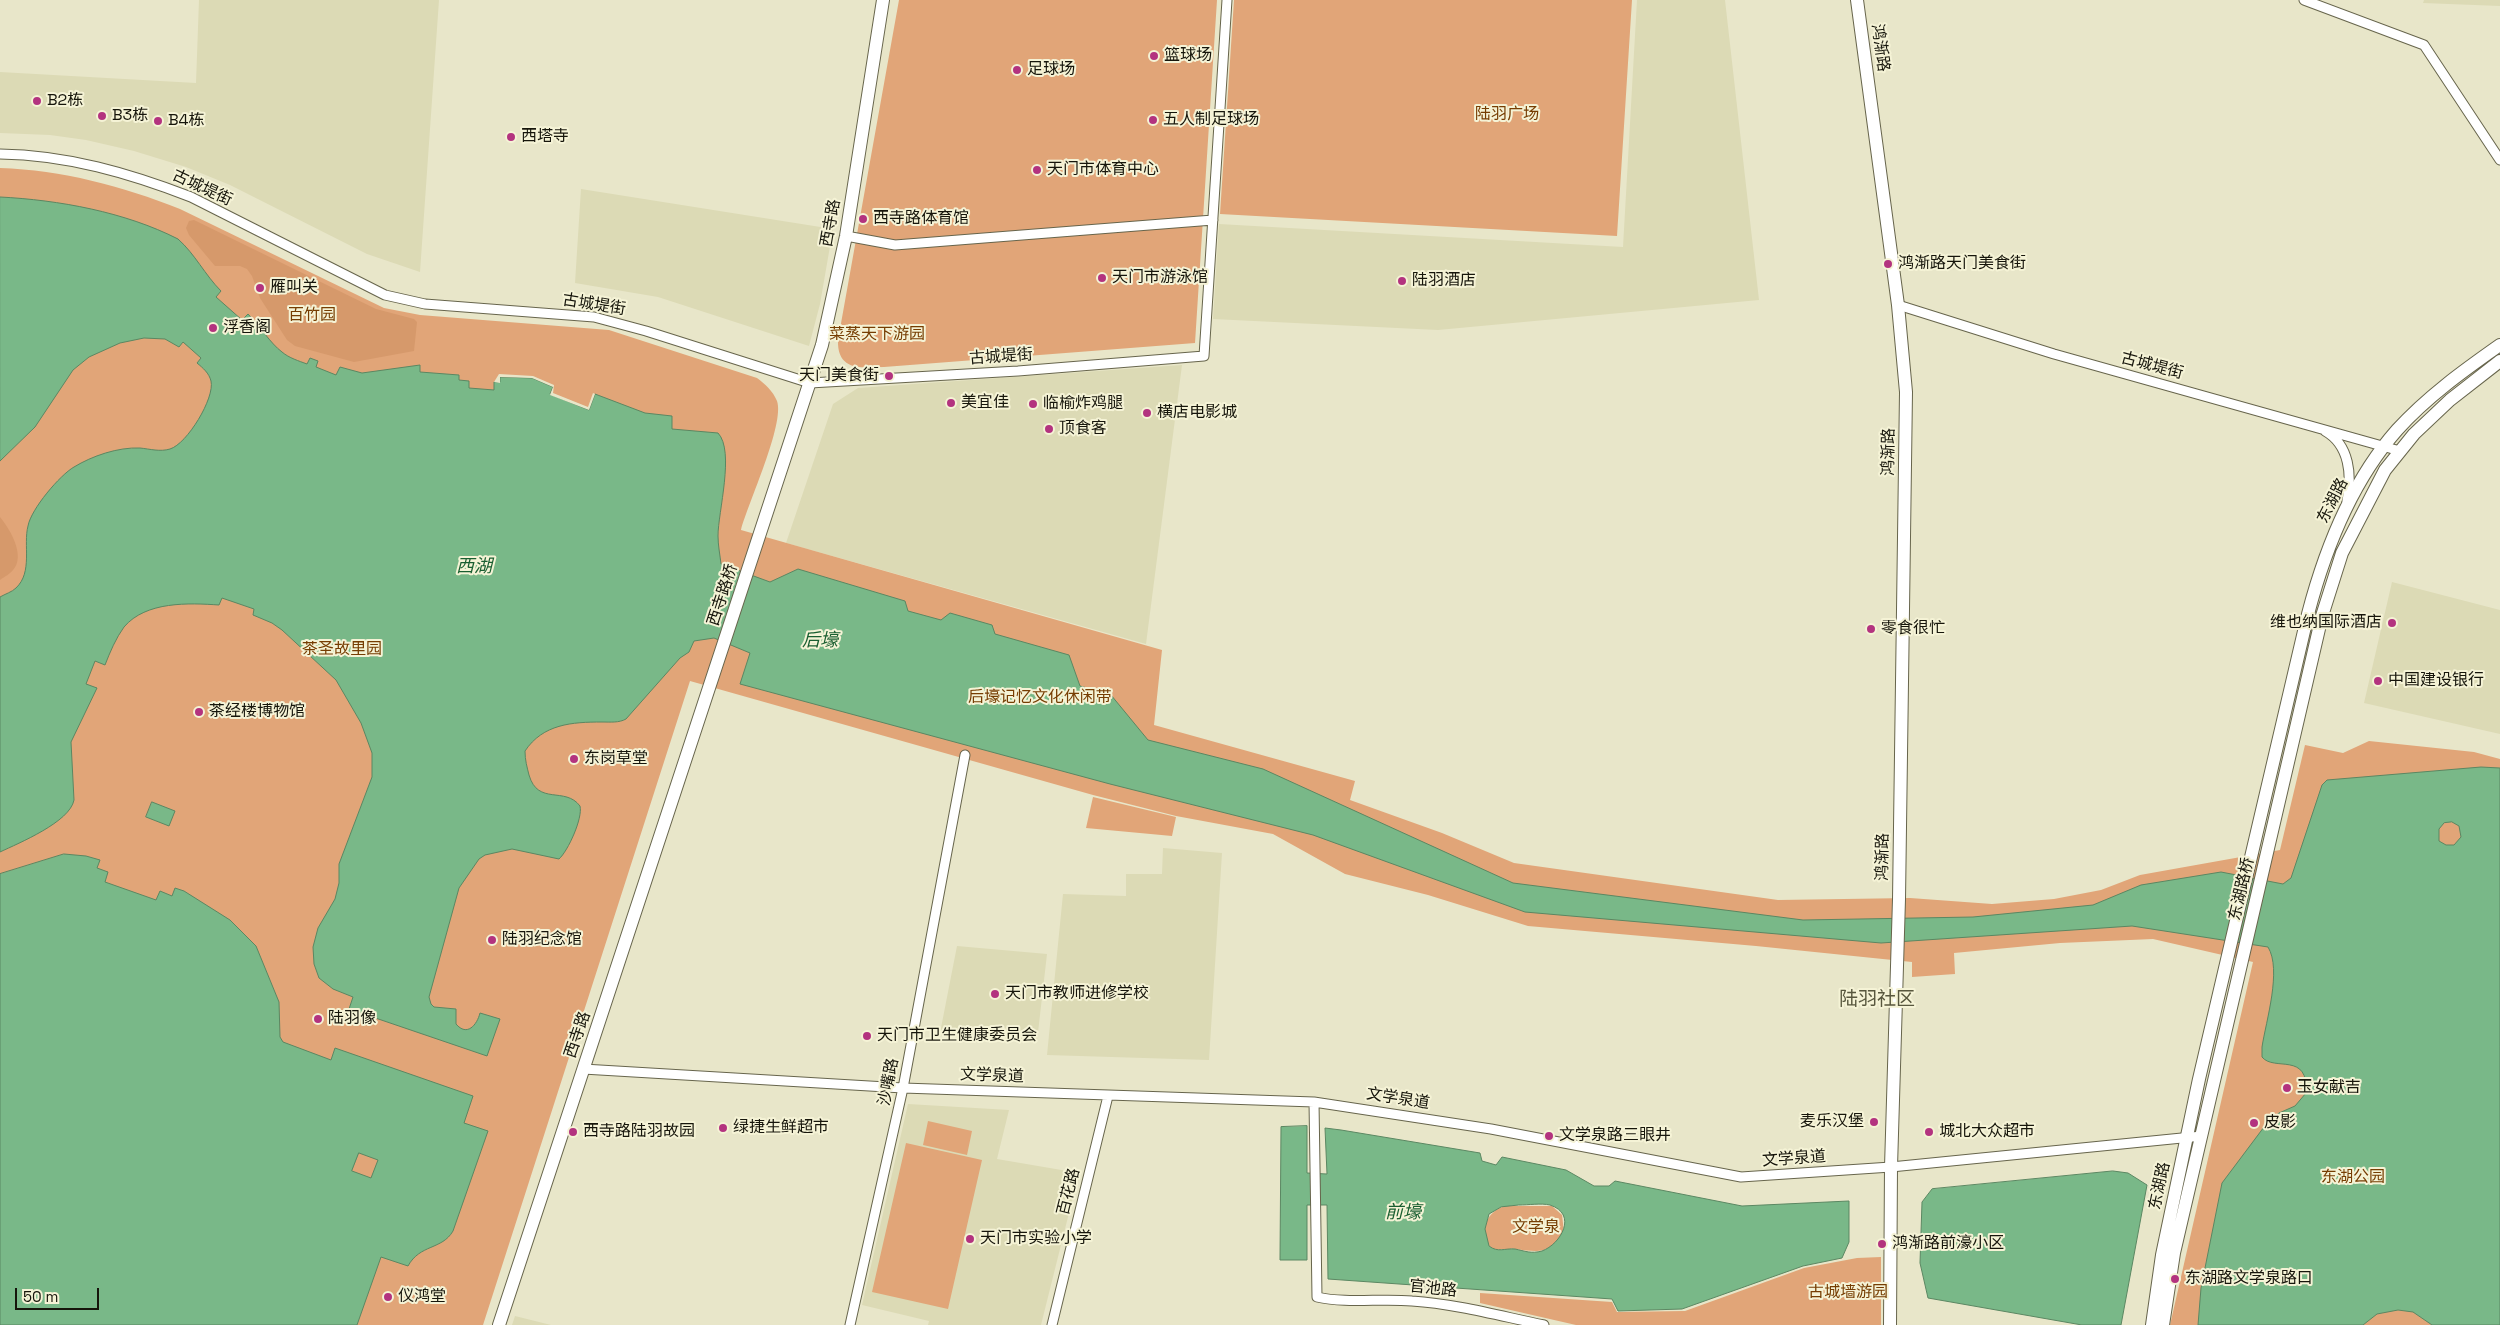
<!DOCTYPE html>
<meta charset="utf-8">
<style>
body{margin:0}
#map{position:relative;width:2500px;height:1325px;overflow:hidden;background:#e8e6c9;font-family:"Space Grotesk",sans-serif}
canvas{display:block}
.scale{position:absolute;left:15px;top:1288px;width:84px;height:22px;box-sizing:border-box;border:2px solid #16150b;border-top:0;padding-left:6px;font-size:15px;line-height:18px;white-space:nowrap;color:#16150b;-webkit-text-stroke:4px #f5f3d6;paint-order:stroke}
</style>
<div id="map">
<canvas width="2500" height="1325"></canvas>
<div class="scale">50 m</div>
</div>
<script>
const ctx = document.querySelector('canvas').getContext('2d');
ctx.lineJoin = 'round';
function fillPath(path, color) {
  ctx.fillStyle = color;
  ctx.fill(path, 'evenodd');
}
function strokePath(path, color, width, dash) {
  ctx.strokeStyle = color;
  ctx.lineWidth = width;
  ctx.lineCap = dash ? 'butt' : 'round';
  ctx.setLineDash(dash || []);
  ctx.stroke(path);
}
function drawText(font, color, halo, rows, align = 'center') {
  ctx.font = font + ' "Space Grotesk","Noto Sans SC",sans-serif';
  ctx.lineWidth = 4;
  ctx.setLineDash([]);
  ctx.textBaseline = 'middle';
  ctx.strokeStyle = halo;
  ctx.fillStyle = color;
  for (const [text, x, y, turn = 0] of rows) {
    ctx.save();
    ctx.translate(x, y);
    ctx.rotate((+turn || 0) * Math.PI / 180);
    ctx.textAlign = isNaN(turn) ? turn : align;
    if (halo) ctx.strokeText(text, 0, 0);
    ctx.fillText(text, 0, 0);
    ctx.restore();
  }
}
const built = new Path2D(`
 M199,0H439L420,272L367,254L230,185L186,167L134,151L86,140L50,135L0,133V72L196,83Z
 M1637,0H1725L1759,300L1438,330L1213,319L1219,224L1623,247Z
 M2424,0H2500V6L2423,3Z
 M581,189L833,229L820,304L809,346L658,297L575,283Z
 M1182,365L1146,644L786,543L833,404L858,388Z
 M2392,582L2500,610V734L2364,703Z
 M1163,848L1222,853L1209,1060L1047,1055L1063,894L1126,896V874H1162Z
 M957,946L1047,954L1037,1041L940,1033Z
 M908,1104L1009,1110L997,1159L1079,1173L1041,1325H928L929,1321L862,1305Z
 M515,1316L551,1325H512Z`);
const green = new Path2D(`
 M899,0H1217L1195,343L884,367C861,368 837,371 838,340Z
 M1234,0H1632L1617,236L1220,214Z
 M0,168C62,170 122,186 180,209L384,308L420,315L609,330L757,378C765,384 773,391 777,401C785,424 748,503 741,530L1162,650L1154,725L1355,781L1350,800L1442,833L1514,863L1778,900L1910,898L1992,904L2054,899L2101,890L2140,875L2280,850L2305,745L2343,753L2369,741L2474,752L2500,759V1325H2170L2253,962L2153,939L2060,943L1954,953L1955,974L1912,977V962L1756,946L1528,926L1428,895L1345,874L1273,834L1176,816L1093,795L690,681L483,1325H0Z
 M1093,797L1176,817L1172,836L1086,828Z
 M928,1121L972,1131L967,1155L923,1145Z
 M906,1143L982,1160L948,1309L872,1292Z
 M1505,1206H1552L1562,1215L1564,1232C1548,1255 1539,1252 1515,1249C1506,1248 1500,1252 1491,1248C1477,1232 1487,1211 1505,1206Z
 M1881,1257V1325H1576L1480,1303V1293L1612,1302L1617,1312L1685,1311L1804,1268L1857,1258Z`);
const forest = new Path2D(`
 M194,220L376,309L414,319L417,322L414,351L354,362L295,346L287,340L260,298L252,276L247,269L240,266H215L189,235L186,228L189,221Z
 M0,517C10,529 26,556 13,570C10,574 4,577 0,580Z`);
const water = new Path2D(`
 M0,197C59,200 125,212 178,239C195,254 205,275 221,291L216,297L242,320L248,314C260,326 270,343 282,352C289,358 299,361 307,364L310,358L318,361L316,367L336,375L340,367L362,373L420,365V372L459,375V380L469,381V388L494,390V382H500V377L532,378L553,387L550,394L589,410L595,394L645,413L672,416V429L718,433C735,451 718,512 718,536C718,545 720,555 721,564L770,582L798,569L905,601L908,611L941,620L950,613L992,625L995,634L1069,655L1080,686L1111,695L1148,740L1263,769L1513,883L1803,920L1973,917L2093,905L2141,885L2221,872L2283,884L2291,878L2322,785L2327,780L2481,767L2500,768V1325H2432L2413,1312L2398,1310L2377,1314L2363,1325H2198L2201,1288L2222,1183L2267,1123L2279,1113L2295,1106L2306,1093C2309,1051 2274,1072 2262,1057V1047C2266,1021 2282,970 2268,947L2132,926L1881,943L1525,912L1313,835L1110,784L740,684L750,653L714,638L694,641L689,652L680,658L626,719C619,723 610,722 602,722C572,722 543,724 525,751C525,760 527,767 529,775C538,806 565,786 580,806C583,818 568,851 559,859L512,849L485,855L479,859L459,888L429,997L431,1004L434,1007L456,1009V1024C467,1037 477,1025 480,1013L500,1019L487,1056L349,1009L353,997L333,989L319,978L314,964L313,947L318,928L335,899L339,883V864L372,777V753L361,723L336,680L282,630L272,623L253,615L254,609L222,598L219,605C189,603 146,601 124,627C116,638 110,652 105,665L95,661L86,684L97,688L71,742L74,800C70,822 19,843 0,852V597C5,594 12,592 16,588C33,572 23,545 28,526C31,509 60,475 74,467C92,456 118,447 140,448C150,449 160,452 170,449C187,444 215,398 211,381C209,373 203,368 197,363L201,358L183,342L179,347L165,339L144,338L120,343L89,357L73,370L35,427L0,461ZM2452,822L2459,826L2461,837L2454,845H2446L2439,841V829L2444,823Z
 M152,802L175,811L169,826L146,817Z
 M64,854L86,856L100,860L97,868L108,872L105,882L156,900L160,891L172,896L175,888L184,891L230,920L256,946L279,1002L280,1037L283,1042L331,1060L335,1048L473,1096L464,1123L488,1131L453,1231C442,1250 420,1244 408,1266L381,1257L357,1325H0V874ZM359,1153L378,1160L371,1178L352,1171Z
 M1307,1126V1173L1327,1174L1325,1128L1341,1130L1480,1153L1482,1161L1496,1165L1502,1157L1566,1170L1594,1186H1609L1615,1181L1742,1206L1849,1201V1242L1842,1258L1803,1266L1682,1309L1618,1311L1612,1299L1328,1279L1327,1205H1307V1260H1280L1281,1127ZM1519,1205C1529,1205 1541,1203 1550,1205C1578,1214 1561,1244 1542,1251C1531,1254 1525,1251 1515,1249C1505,1248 1498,1253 1489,1246L1485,1229L1489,1214L1501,1207Z
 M2113,1171L2128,1173L2147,1185L2121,1325H2082L1928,1298L1920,1263L1922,1202L1932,1189Z`);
const pier = new Path2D(`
 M499,374L533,376L554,385L553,393L588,407L593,393L595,394L589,410L550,395L553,387L532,378L500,377V383L494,382Z`);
const street = new Path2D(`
 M2304,0L2424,45L2500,160
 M0,154C67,155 129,173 191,197L385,295L425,304L594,317L646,331L810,383L1018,371L1204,356L1227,0
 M846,236L895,245L1213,220
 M1898,305L2054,354L2400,451
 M2325,431C2350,445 2352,476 2347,501
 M583,1069L903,1088L1314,1102L1491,1129L1741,1177L1891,1167L2202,1136
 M1314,1102L1317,1297C1348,1304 1380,1298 1412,1301C1457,1304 1500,1316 1544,1325
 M850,1325L903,1088L965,755
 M1052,1325L1108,1096`);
const secondary = new Path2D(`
 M1857,0L1898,305L1906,392L1899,899L1891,1167L1890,1325
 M499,1325L822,345L846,236L883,0
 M2152,1325L2162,1255L2199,1079L2308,614C2325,549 2352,481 2397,430C2427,397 2463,371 2500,345
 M2163,1325L2174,1253L2322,616L2342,553L2385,470L2414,434L2450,400L2500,361`);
const markers = [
 [1154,56,5,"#b3337f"],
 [1017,70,5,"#b3337f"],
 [37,101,5,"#b3337f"],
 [102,116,5,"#b3337f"],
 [1153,120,5,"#b3337f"],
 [158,121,5,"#b3337f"],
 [511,137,5,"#b3337f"],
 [1037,170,5,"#b3337f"],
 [863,219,5,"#b3337f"],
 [1888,264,5,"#b3337f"],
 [1102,278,5,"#b3337f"],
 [1402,281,5,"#b3337f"],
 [260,288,5,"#b3337f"],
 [213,328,5,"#b3337f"],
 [889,376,5,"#b3337f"],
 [951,403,5,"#b3337f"],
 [1033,404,5,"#b3337f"],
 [1147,413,5,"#b3337f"],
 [1049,429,5,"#b3337f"],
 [2392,623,5,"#b3337f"],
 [1871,629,5,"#b3337f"],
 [2378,681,5,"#b3337f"],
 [199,712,5,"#b3337f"],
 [574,759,5,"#b3337f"],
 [492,940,5,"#b3337f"],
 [995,994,5,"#b3337f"],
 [318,1019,5,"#b3337f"],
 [867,1036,5,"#b3337f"],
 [2287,1088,5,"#b3337f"],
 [1874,1122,5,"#b3337f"],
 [2254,1123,5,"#b3337f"],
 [723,1128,5,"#b3337f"],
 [573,1132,5,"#b3337f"],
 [1929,1132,5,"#b3337f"],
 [1549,1136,5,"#b3337f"],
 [970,1239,5,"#b3337f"],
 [1882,1244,5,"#b3337f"],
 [2175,1279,5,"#b3337f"],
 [388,1297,5,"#b3337f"]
];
const streetNames = [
 ["鸿渐路",1880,48,82],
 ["古城堤街",202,188,25],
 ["西寺路",831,223,-80],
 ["古城堤街",594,305,9],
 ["古城堤街",1001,357,-4],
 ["古城堤街",2152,366,15],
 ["鸿渐路",1889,452,-89],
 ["东湖路",2333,501,-63],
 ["西寺路桥",723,595,-72],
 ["鸿渐路",1883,857,-89],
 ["东湖路桥",2242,889,-77],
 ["西寺路",578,1035,-71],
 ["文学泉道",992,1076,2],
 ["沙嘴路",889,1082,-79],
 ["文学泉道",1398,1099,9],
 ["文学泉道",1794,1159,-4],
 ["东湖路",2160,1186,-78],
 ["百花路",1069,1192,-76],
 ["官池路",1433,1289,6]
];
const poiNames = [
 ["篮球场",1164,56],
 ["足球场",1027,70],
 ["B2栋",47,101],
 ["B3栋",112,116],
 ["五人制足球场",1163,120],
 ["B4栋",168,121],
 ["西塔寺",521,137],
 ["天门市体育中心",1047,170],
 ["西寺路体育馆",873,219],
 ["鸿渐路天门美食街",1898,264],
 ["天门市游泳馆",1112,278],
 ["陆羽酒店",1412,281],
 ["雁叫关",270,288],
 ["浮香阁",223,328],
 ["天门美食街",879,376,"right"],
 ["美宜佳",961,403],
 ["临榆炸鸡腿",1043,404],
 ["横店电影城",1157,413],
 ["顶食客",1059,429],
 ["维也纳国际酒店",2382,623,"right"],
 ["零食很忙",1881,629],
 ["中国建设银行",2388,681],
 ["茶经楼博物馆",209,712],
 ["东岗草堂",584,759],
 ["陆羽纪念馆",502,940],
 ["天门市教师进修学校",1005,994],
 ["陆羽像",328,1019],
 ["天门市卫生健康委员会",877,1036],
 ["玉女献吉",2297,1088],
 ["麦乐汉堡",1864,1122,"right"],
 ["皮影",2264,1123],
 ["绿捷生鲜超市",733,1128],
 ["西寺路陆羽故园",583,1132],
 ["城北大众超市",1939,1132],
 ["文学泉路三眼井",1559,1136],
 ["天门市实验小学",980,1239],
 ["鸿渐路前濠小区",1892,1244],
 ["东湖路文学泉路口",2185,1279],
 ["仪鸿堂",398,1297]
];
const parkNames = [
 ["陆羽广场",1507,115],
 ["百竹园",312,316],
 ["菜蒸天下游园",877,335],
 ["茶圣故里园",342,650],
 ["后壕记忆文化休闲带",1040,698],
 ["东湖公园",2353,1178],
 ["文学泉",1536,1228],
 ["古城墙游园",1848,1293]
];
const waterNames = [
 ["西湖",474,567],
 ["后壕",820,641],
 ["前壕",1403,1213]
];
const quarterNames = [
 ["陆羽社区",1877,1000]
];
fillPath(built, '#dcdab5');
fillPath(green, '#e1a578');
fillPath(forest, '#d6996b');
fillPath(water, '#79b888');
strokePath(water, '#5b8762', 1);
fillPath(pier, '#e8e6c9');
strokePath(street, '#67654c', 11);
strokePath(secondary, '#67654c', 14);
strokePath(street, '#fff', 9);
strokePath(secondary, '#fff', 12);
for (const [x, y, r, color] of markers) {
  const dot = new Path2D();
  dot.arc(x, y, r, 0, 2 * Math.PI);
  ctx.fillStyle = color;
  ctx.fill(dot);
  strokePath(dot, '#f5f3d6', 2);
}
drawText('16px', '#16150b', '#f5f3d6', streetNames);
drawText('16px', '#16150b', '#f5f3d6', poiNames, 'left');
drawText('16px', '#763d02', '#f5f3d6', parkNames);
drawText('italic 18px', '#195e30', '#f5f3d6', waterNames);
drawText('19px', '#58573e', '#f5f3d6', quarterNames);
</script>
